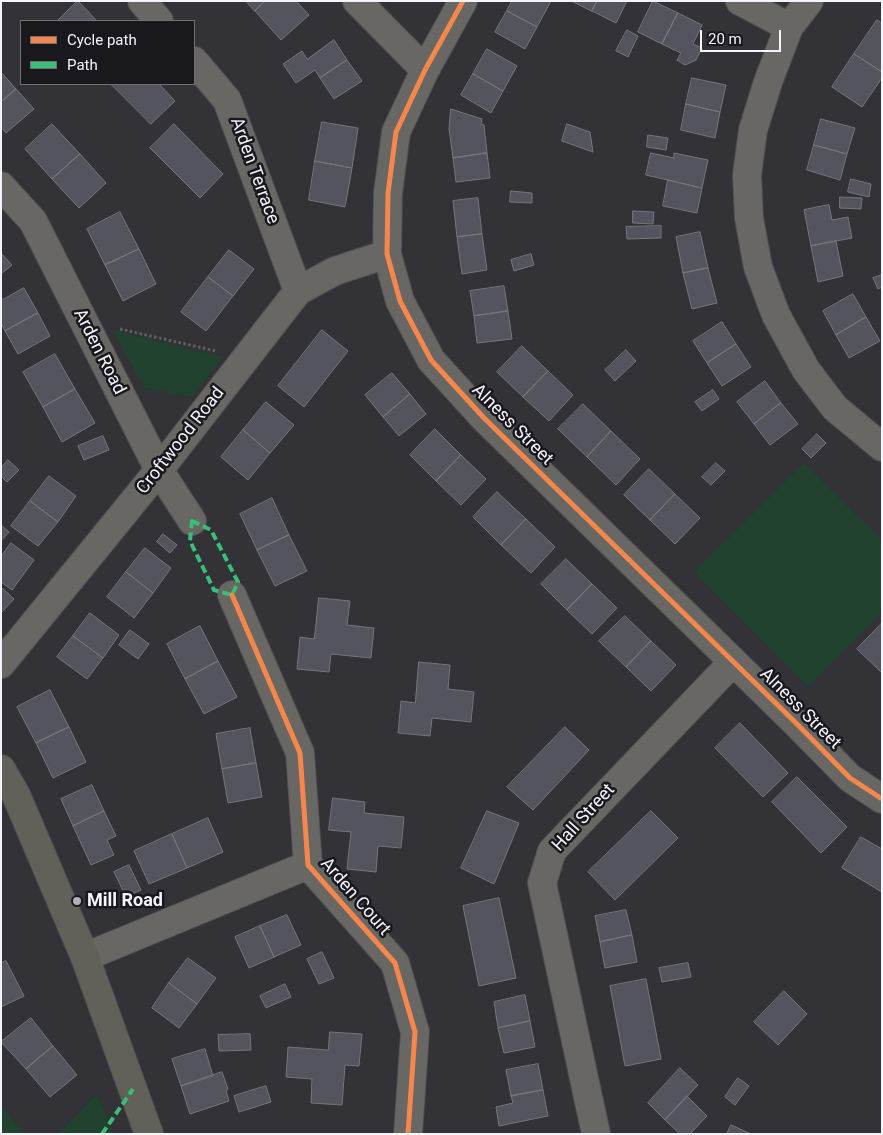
<!DOCTYPE html>
<style>
body{margin:0}
#map{position:relative;width:883px;height:1135px;overflow:hidden;background:#323237;font-family:Roboto,sans-serif}
canvas{display:block}
.frame{position:absolute;inset:0;border:2px solid #f4f4fb;pointer-events:none}
.legend{position:absolute;left:20px;top:20px;width:175px;height:65px;box-sizing:border-box;background:#18181d;border:1px solid #707076;margin:0;padding:6px 9px;list-style:none;font-size:15px;color:#f4f4fb}
.legend li{display:flex;align-items:center;gap:10px;height:25px}
.legend b{width:25px;border:1px solid #707076}
.scale{position:absolute;left:700px;top:30px;width:81px;height:22px;box-sizing:border-box;border:2px solid #f4f4fb;border-top:0;padding-left:6px;font-size:15px;line-height:18px;white-space:nowrap;color:#f4f4fb;-webkit-text-stroke:4px #18181d;paint-order:stroke}
</style>
<div id="map">
<canvas width="883" height="1135"></canvas>
<div class="frame"></div>
<ul class="legend">
<li><b style="height:6px;background:#f5874c"></b>Cycle path</li>
<li><b style="height:6px;background:#3abd76"></b>Path</li>
</ul>
<div class="scale">20 m</div>
</div>
<script>
const ctx = document.querySelector('canvas').getContext('2d');
ctx.lineJoin = 'round';
function fillPath(path, color) {
  ctx.fillStyle = color;
  ctx.fill(path, 'evenodd');
}
function strokePath(path, color, width, dash) {
  ctx.strokeStyle = color;
  ctx.lineWidth = width;
  ctx.lineCap = dash ? 'butt' : 'round';
  ctx.setLineDash(dash || []);
  ctx.stroke(path);
}
function drawText(font, color, halo, rows, align = 'center') {
  ctx.font = font + ' Roboto,sans-serif';
  ctx.lineWidth = 5;
  ctx.setLineDash([]);
  ctx.textBaseline = 'middle';
  ctx.strokeStyle = halo;
  ctx.fillStyle = color;
  for (const [text, x, y, turn = 0] of rows) {
    ctx.save();
    ctx.translate(x, y);
    ctx.rotate((+turn || 0) * Math.PI / 180);
    ctx.textAlign = isNaN(turn) ? turn : align;
    if (halo) ctx.strokeText(text, 0, 0);
    ctx.fillText(text, 0, 0);
    ctx.restore();
  }
}
const green = new Path2D(`
 M113,330L223,357L192,397L144,388Z
 M804,463L882,540V613L808,687L694,572Z
 M97,1094L113,1134H59Z
 M1,1106L24,1134H1Z`);
const building = new Path2D(`
 M78,1L97,21H57L77,1Z
 M246,1H265L255,11Z
 M265,1H296L309,15L281,40L255,11Z
 M512,1H551L537,27L507,11Z
 M572,1H597L592,11Z
 M597,1H627L616,23L592,11Z
 M653,1L678,13L662,44L638,32Z
 M507,11L537,27L525,49L495,32Z
 M678,13L702,25L693,44L702,48L696,60L685,65L677,60L681,53L662,44Z
 M877,20L882,23V72L854,54Z
 M627,30L638,36L628,57L616,51Z
 M334,40L347,60L320,78L315,70L296,83L283,64L302,51L307,59Z
 M487,49L517,66L503,91L473,74Z
 M854,54L882,72V78L862,107L832,87Z
 M347,60L362,81L334,99L320,78Z
 M1,72L16,89L1,102Z
 M473,74L503,91L491,113L461,95Z
 M692,78L726,85L720,112L686,104Z
 M111,84H159L175,101L151,124Z
 M16,89L34,109L6,133L1,127V102Z
 M686,104L720,112L715,138L681,130Z
 M451,109L482,119L481,124L484,125L487,153L453,158L449,129Z
 M821,119L855,128L847,154L814,145Z
 M322,122L358,128L352,168L315,161Z
 M52,124L80,154L52,179L25,149Z
 M174,124L223,174L200,198L150,148Z
 M567,124L590,132L593,152L562,141Z
 M648,135L668,138L666,150L647,147Z
 M814,145L847,154L840,180L807,170Z
 M487,153L490,178L456,182L453,158Z
 M651,153L674,158V153L708,160L702,188L646,175Z
 M80,154L106,183L79,208L52,179Z
 M315,161L352,168L345,207L309,200Z
 M851,179L871,184L869,197L848,192Z
 M668,180L702,188L697,213L663,206Z
 M511,191L532,193V203L510,202Z
 M840,197L862,198L861,209L840,208Z
 M478,198L482,234L457,237L453,201Z
 M829,205L832,220L848,217L852,238L811,246L804,210Z
 M633,211L654,212L653,224L633,223Z
 M120,212L139,249L105,265L87,229Z
 M661,226V238L627,239L626,227Z
 M700,232L708,268L683,273L676,237Z
 M482,234L487,270L462,274L457,237Z
 M836,241L843,276L818,282L811,246Z
 M139,249L156,284L123,301L105,265Z
 M229,250L254,269L233,296L208,277Z
 M1,253L12,265L1,274Z
 M531,254L534,265L514,271L511,260Z
 M708,268L717,303L692,309L683,273Z
 M882,275V287L878,289L873,278Z
 M208,277L233,296L206,331L181,312Z
 M504,286L508,311L474,316L470,291Z
 M24,288L38,313L5,331L1,323V301Z
 M853,294L866,317L836,335L823,311Z
 M508,311L512,339L477,343L474,316Z
 M38,313L50,336L18,354L5,331Z
 M866,317L880,341L849,358L836,335Z
 M722,322L736,344L707,363L693,341Z
 M322,330L348,351L304,407L278,386Z
 M736,344L751,367L722,386L707,363Z
 M522,346L548,371L523,397L497,372Z
 M626,350L636,361L615,381L605,370Z
 M55,354L75,389L43,407L23,372Z
 M548,371L573,395L549,421L523,397Z
 M392,373L410,394L383,417L365,395Z
 M765,381L781,403L754,424L737,402Z
 M75,389L95,423L62,442L43,407Z
 M713,390L719,399L702,411L695,402Z
 M410,394L426,414L399,436L383,417Z
 M266,402L294,425L270,453L243,430Z
 M781,403L798,424L770,445L754,424Z
 M583,404L611,431L587,457L558,429Z
 M435,429L461,455L436,481L410,455Z
 M243,430L270,453L248,480L221,457Z
 M611,431L640,459L616,485L587,457Z
 M817,434L826,443L811,458L802,449Z
 M103,436L109,450L84,460L78,446Z
 M461,455L486,479L461,505L436,481Z
 M8,460L19,470L7,482L1,476V468Z
 M716,463L725,471L711,485L702,477Z
 M649,469L675,494L650,520L624,495Z
 M49,476L76,496L58,522L30,501Z
 M497,492L526,519L501,545L473,517Z
 M675,494L700,518L675,544L650,520Z
 M272,498L289,535L257,550L240,514Z
 M30,501L58,522L38,546L11,526Z
 M526,519L555,547L531,573L501,545Z
 M1,525L9,532L1,541Z
 M163,534L177,545L170,553L157,542Z
 M289,535L307,571L275,586L257,550Z
 M11,543L34,560L12,590L1,582V557Z
 M145,548L171,568L153,593L126,572Z
 M566,559L592,584L567,610L541,584Z
 M126,572L153,593L134,618L107,597Z
 M592,584L617,608L592,634L567,610Z
 M1,587L14,599L1,613Z
 M319,598L350,601L347,625L374,628L371,658L331,654L329,672L297,669L300,637L314,639Z
 M90,613L119,635L103,658L73,636Z
 M625,616L651,641L626,667L599,641Z
 M882,623V673L857,649Z
 M200,626L218,661L185,679L167,644Z
 M130,630L149,644L138,659L119,645Z
 M73,636L103,658L87,679L57,657Z
 M651,641L676,665L651,691L626,667Z
 M218,661L237,697L204,714L185,679Z
 M419,662L450,665L448,689L474,692L471,722L432,718L430,736L398,733L401,701L415,703Z
 M50,690L69,727L36,743L17,707Z
 M740,723L788,773L763,797L715,748Z
 M69,727L86,762L53,778L36,743Z
 M565,727L589,750L533,810L507,787Z
 M250,728L256,763L222,769L216,734Z
 M256,763L262,797L228,803L222,769Z
 M797,777L847,827L821,853L772,802Z
 M92,785L104,811L73,826L61,799Z
 M333,798L365,802L364,813L404,817L401,848L378,846L376,872L347,869L351,832L329,830Z
 M104,811L116,836L107,840L114,855L91,865L73,826Z
 M487,811L519,823L494,884L461,868Z
 M651,811L678,838L615,900L588,872Z
 M208,818L223,852L187,868L172,834Z
 M172,834L187,868L149,884L134,851Z
 M861,837L882,849V892L842,868Z
 M129,865L141,890L126,897L114,872Z
 M499,898L516,978L479,986L463,906Z
 M626,910L632,935L600,942L595,916Z
 M287,915L301,945L274,957L260,926Z
 M260,926L274,957L249,968L235,937Z
 M632,935L637,962L605,968L600,942Z
 M322,952L334,978L319,984L307,959Z
 M188,958L216,978L197,1004L169,983Z
 M6,961L24,996L1,1007V963Z
 M688,963L691,977L662,982L659,968Z
 M646,979L661,1059L625,1066L610,986Z
 M169,983L197,1004L179,1028L152,1008Z
 M285,984L291,997L266,1008L260,996Z
 M784,991L807,1014L778,1045L754,1022Z
 M525,995L530,1021L498,1028L494,1002Z
 M31,1018L53,1046L26,1069L1,1042Z
 M530,1021L535,1047L504,1053L498,1028Z
 M330,1032L362,1034L359,1066L345,1065L342,1105L311,1103L312,1079L286,1077L288,1047L328,1050Z
 M250,1034L251,1050L219,1051L218,1035Z
 M53,1046L77,1075L50,1097L26,1069Z
 M205,1049L213,1076L181,1086L172,1059Z
 M538,1064L543,1090L511,1096L506,1070Z
 M680,1068L698,1085L665,1120L648,1103Z
 M222,1072L228,1089L226,1091L229,1101L190,1114L181,1086Z
 M738,1078L749,1086L735,1105L725,1097Z
 M266,1086L271,1102L239,1112L234,1096Z
 M543,1090L548,1116L499,1126L496,1107L513,1103L511,1096Z
 M687,1096L707,1116L690,1134H680L665,1120Z
 M731,1125L751,1134H727Z`);
const path = new Path2D(`
 M120,329L216,351`);
const street = new Path2D(`
 M142,1L159,21
 M357,1L425,70
 M463,1L425,70L396,132L388,193L387,254L400,301L431,360L484,418L796,723L850,778L882,799
 M740,1L789,27
 M809,1L789,27L768,82L753,130L747,175L749,218L758,267L776,315L806,370L835,408L882,447
 M194,61L227,100L298,291
 M1,186L33,221L159,470L192,521
 M232,595L300,753L308,865L395,963L415,1032L408,1134
 M1,664L159,470L298,291L335,271L387,254
 M85,957L308,865
 M596,1134L542,883L552,851L733,662`);
const secondary = new Path2D(`
 M1,769L16,795L85,957L149,1134`);
const quiet = new Path2D(`
 M192,521L211,530L238,582L232,595L214,590L190,541Z
 M102,1134L133,1089`);
const cycleway = new Path2D(`
 M463,1L425,70L396,132L388,193L387,254L400,301L431,360L484,418L796,723L850,778L882,799
 M232,595L300,753L308,865L395,963L415,1032L408,1134`);
const markers = [
 [77,901,5,"#b0b0b6"]
];
const streetNames = [
 ["Arden Terrace",254,171,70],
 ["Arden Road",99,352,63],
 ["Alness Street",512,425,45],
 ["Croftwood Road",181,441,-52],
 ["Alness Street",800,709,45],
 ["Hall Street",584,818,-48],
 ["Arden Court",355,897,49]
];
const poiNames = [
 ["Mill Road",87,901]
];
fillPath(green, '#224230');
fillPath(building, '#54545e');
strokePath(building, '#75757a', 1);
strokePath(street, '#4e4e52', 30);
strokePath(secondary, '#4e4e52', 30);
strokePath(path, '#605f5e', 3, [2.5, 2.5]);
strokePath(street, '#686763', 28);
strokePath(secondary, '#626159', 28);
strokePath(quiet, '#3abd76', 4, [8, 4]);
strokePath(cycleway, '#f5874c', 5);
for (const [x, y, r, color] of markers) {
  const dot = new Path2D();
  dot.arc(x, y, r, 0, 2 * Math.PI);
  ctx.fillStyle = color;
  ctx.fill(dot);
  strokePath(dot, '#18181d', 2);
}
drawText('18px', '#f4f4fb', '#18181d', streetNames);
drawText('bold 18px', '#f4f4fb', '#18181d', poiNames, 'left');
</script>
